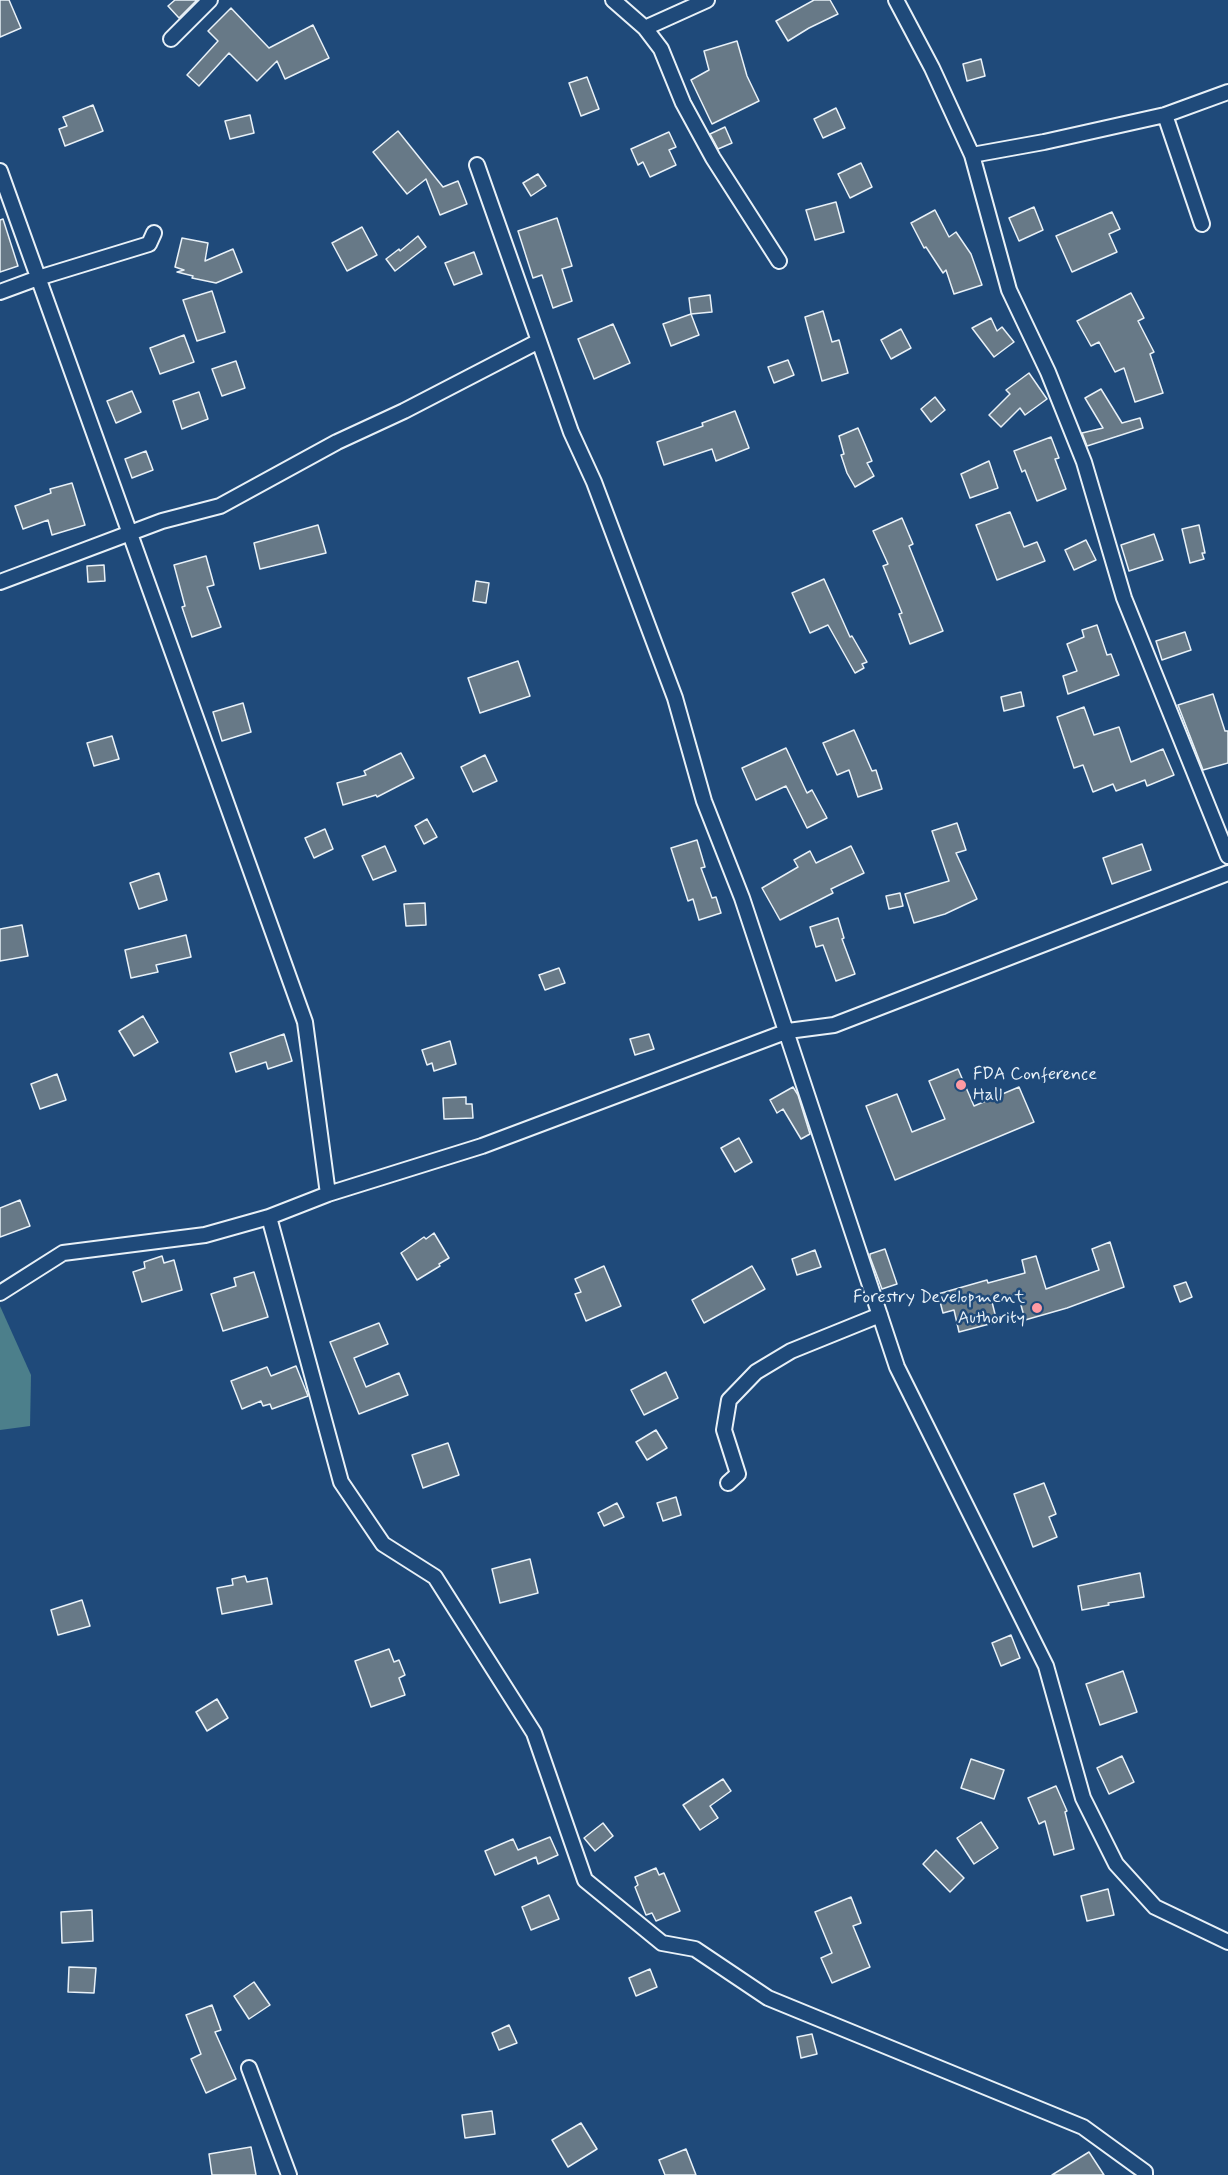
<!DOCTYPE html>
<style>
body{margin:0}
canvas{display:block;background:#1f4a7a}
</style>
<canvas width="1228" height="2175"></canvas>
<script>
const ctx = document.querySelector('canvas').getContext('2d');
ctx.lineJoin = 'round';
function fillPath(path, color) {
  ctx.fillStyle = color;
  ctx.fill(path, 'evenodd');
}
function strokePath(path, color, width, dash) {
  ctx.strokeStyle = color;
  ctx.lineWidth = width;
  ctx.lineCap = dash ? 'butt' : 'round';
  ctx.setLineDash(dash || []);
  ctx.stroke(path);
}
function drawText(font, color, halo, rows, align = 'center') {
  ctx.font = font + ' Mynerve,sans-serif';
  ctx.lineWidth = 5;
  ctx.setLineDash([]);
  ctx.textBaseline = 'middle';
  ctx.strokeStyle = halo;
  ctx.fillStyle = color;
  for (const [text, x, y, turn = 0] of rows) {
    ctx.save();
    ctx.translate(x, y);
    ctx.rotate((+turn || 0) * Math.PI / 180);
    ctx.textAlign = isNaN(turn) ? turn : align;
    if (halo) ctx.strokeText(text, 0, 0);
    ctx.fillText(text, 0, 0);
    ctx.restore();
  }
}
const green = new Path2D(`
 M0,1306L31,1375L30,1426L0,1430Z`);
const building = new Path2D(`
 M0,0H9L21,28L0,37Z
 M175,0H197L179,18L168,6Z
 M814,0H830L838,14L809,28L788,41L776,21Z
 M231,8L269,48L313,25L329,58L285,79L277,61L257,81L229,53L199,86L187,75L218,41L208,31Z
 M737,41L747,76L759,101L712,124L691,80L709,70L704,51Z
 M981,59L985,76L967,81L963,64Z
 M587,77L599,109L581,116L569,83Z
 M93,105L103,131L65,146L59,129L67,126L63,117Z
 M836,108L845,128L823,138L814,119Z
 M250,115L254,133L230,139L225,121Z
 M725,127L732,143L718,149L710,134Z
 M398,131L443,187L458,181L467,204L440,215L426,179L407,194L373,152Z
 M669,132L676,147L669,150L676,165L650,177L643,162L638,165L631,149Z
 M861,163L872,187L850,198L838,174Z
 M538,174L546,186L531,196L523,183Z
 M836,202L844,232L815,240L806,210Z
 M1034,207L1043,230L1019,241L1009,218Z
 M935,210L949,237L956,232L971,254L982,285L954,294L946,270L943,273L926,247L924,248L911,223Z
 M1112,212L1120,229L1109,234L1117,252L1072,272L1056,236Z
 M557,218L572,266L562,269L572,301L553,308L542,275L533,278L518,231Z
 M3,219L18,266L0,272V220Z
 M362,227L377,255L347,271L332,243Z
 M418,236L426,247L395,271L386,259L399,249L400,251Z
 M182,238L208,243L205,261L233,249L242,272L216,283L192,278L193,276L177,272L184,270L175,267Z
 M474,252L482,274L454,285L445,263Z
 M212,291L225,332L197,341L183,300Z
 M1131,293L1144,318L1138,321L1154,352L1150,354L1163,393L1135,402L1124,368L1115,372L1099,342L1091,346L1077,321Z
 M710,295L712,312L691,314L689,298Z
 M823,311L832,342L839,340L848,373L822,381L805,317Z
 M691,314L699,335L671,346L663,324Z
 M991,318L997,331L1002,327L1014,342L994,357L972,328Z
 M613,324L630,363L594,379L578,339Z
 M901,329L911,348L891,359L881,340Z
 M184,335L194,362L160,374L150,348Z
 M788,360L794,375L774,383L768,367Z
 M236,361L245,388L222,396L212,369Z
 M1029,373L1047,399L1025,415L1020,408L1001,427L989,415L1010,394L1006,390Z
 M1101,389L1122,423L1140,418L1143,428L1087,446L1082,433L1103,428L1085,398Z
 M132,391L141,412L116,423L107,401Z
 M199,392L208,419L182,429L173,401Z
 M935,397L945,410L931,422L921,409Z
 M735,411L749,448L716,461L712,449L664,465L657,442L703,426L702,423Z
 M858,428L872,461L867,463L874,476L855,487L847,473L841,455L844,454L839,436Z
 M1051,437L1059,458L1055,459L1066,489L1037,501L1025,470L1022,472L1014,451Z
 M146,451L153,470L132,478L125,459Z
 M989,461L998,488L970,498L961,474Z
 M72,483L85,525L52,535L48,520L23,529L15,506L51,493L50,489Z
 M1010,512L1024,547L1037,542L1045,561L997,580L976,525Z
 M902,518L913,544L909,546L943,631L910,644L899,614L902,613L883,566L888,564L873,531Z
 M318,525L326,553L260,569L254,543Z
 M1199,525L1205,553H1202L1204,559L1190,563L1182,529Z
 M1154,534L1163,560L1129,571L1121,545Z
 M1086,540L1096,560L1074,570L1065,550Z
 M206,556L214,585L207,587L221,627L192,637L182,607L185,606L174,565Z
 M104,565L105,581L88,582L87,566Z
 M824,579L850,637L852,636L867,662L862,664L864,668L855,673L828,625L810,633L792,593Z
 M476,581L489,583L486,603L473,601Z
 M1097,625L1107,655L1111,654L1119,675L1068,694L1063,676L1077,671L1067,644L1084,637L1082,630Z
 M1185,632L1191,650L1162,660L1156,641Z
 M518,661L530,696L480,713L468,678Z
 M1021,692L1024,706L1004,711L1001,697Z
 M1213,694L1225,731H1228V763L1203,770L1178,705Z
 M243,703L251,732L222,741L213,712Z
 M1084,707L1094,735L1119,727L1131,762L1163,749L1174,775L1147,786L1145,780L1116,791L1113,784L1093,792L1083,765L1074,768L1057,717Z
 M854,730L872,771L876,770L882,789L858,797L849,770L837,775L823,743Z
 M112,736L119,759L94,766L87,743Z
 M786,748L807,793L812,790L827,818L807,828L786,786L756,800L742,768Z
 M401,753L414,778L377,797L376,795L343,805L337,783L366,775L364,771Z
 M485,755L497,781L473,792L461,767Z
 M427,819L437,837L424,844L415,826Z
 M957,823L966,850L956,853L977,899L945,914L914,923L905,894L949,881L932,831Z
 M325,829L333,849L314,858L305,838Z
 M697,840L705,867L701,868L712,898L716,897L721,913L699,920L693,899L688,901L671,848Z
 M1142,844L1151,870L1112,884L1103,858Z
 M385,846L396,871L373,880L362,856Z
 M851,846L864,873L831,889L833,893L780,920L762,888L798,867L794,860L810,851L816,863Z
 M159,873L167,900L139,909L130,883Z
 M900,893L903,906L889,909L886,896Z
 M425,903L426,925L406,926L404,904Z
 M838,918L844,938L842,939L855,974L836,981L823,945L816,947L810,927Z
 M22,925L28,956L0,961V929Z
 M186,935L191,957L156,965L158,972L131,978L125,950Z
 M559,968L565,983L545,990L539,975Z
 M143,1016L158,1042L134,1056L119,1031Z
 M284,1034L292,1061L268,1069L266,1062L236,1072L230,1053Z
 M649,1034L654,1049L635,1055L630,1039Z
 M450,1041L456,1064L434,1071L432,1063L427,1065L422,1050Z
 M958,1069L974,1106L1019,1087L1034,1122L895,1180L866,1106L897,1094L912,1132L945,1119L929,1081Z
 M57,1074L66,1100L40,1109L31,1084Z
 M793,1087L798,1095L810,1134L801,1139L783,1109L777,1113L770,1100Z
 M466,1097V1104H472L473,1118L444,1119L443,1098Z
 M739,1138L752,1162L735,1172L721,1148Z
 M20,1200L30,1226L0,1237V1208Z
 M434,1233L449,1258L439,1264L440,1266L417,1280L401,1253L424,1237L426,1239Z
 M1110,1242L1124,1287L1067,1308L1025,1320L1018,1294L992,1302L997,1322L959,1332L954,1310L943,1313L938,1294L987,1280L988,1283L1025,1273L1022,1260L1036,1256L1046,1289L1099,1270L1092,1249Z
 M885,1249L897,1284L882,1289L870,1257V1254Z
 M815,1250L821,1267L797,1275L792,1259Z
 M162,1256L164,1263L174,1260L182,1290L142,1302L133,1272L145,1268L144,1262Z
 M604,1266L621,1306L586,1321L575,1294L581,1292L575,1279Z
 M752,1266L765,1289L704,1323L692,1300Z
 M254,1272L268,1317L223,1331L211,1294L236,1286L234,1278Z
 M1186,1282L1192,1297L1180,1302L1174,1286Z
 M379,1323L388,1344L354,1358L366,1387L399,1373L408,1395L359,1414L330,1342Z
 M296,1366L308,1396L272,1409L270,1404L263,1406L261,1401L242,1409L231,1381L267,1367L271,1376Z
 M666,1372L678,1398L644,1415L631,1390Z
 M656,1430L667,1448L647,1460L636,1442Z
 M448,1443L459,1475L423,1488L412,1455Z
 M1044,1483L1056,1514L1049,1517L1057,1537L1033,1547L1014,1494Z
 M676,1497L681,1515L663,1521L657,1503Z
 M617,1503L624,1517L604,1526L598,1513Z
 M530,1559L538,1593L500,1603L492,1569Z
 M1140,1573L1144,1597L1108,1603L1109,1605L1082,1610L1078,1586Z
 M245,1576L247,1582L267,1578L272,1604L222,1614L217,1588L233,1585L232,1579Z
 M82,1600L90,1626L58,1635L51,1610Z
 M1011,1635L1020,1658L1001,1666L992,1643Z
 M389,1649L394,1662L399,1660L405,1675L399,1678L405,1695L371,1707L355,1661Z
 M1123,1671L1137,1712L1100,1725L1086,1684Z
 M217,1699L228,1718L207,1731L196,1712Z
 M1122,1756L1134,1782L1109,1794L1097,1768Z
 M971,1759L1004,1770L994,1799L961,1788Z
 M723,1779L731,1791L710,1806L718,1818L700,1830L683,1805Z
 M1056,1786L1067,1811L1065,1812L1074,1849L1054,1855L1045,1821L1039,1824L1028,1798Z
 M981,1822L998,1848L974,1864L957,1838Z
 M603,1823L613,1836L595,1851L584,1838Z
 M550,1837L558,1855L538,1864L536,1857L495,1875L485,1851L513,1839L518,1850Z
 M936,1850L964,1878L950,1892L923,1864Z
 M656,1868L659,1875L664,1873L680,1911L656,1921L652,1913L646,1915L635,1887L638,1885L635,1877Z
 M1108,1889L1114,1915L1087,1921L1081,1896Z
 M549,1895L559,1919L531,1930L522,1907Z
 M851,1897L861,1923L853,1926L870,1967L832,1983L821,1958L832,1953L815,1912Z
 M92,1910L93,1941L62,1943L61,1912Z
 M69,1967L96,1968L94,1993L68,1992Z
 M650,1969L657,1987L636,1996L629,1978Z
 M254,1982L270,2005L249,2019L234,1996Z
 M212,2005L221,2030L215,2032L236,2079L206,2093L191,2059L201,2054L186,2015Z
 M509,2025L517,2043L499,2050L492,2033Z
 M812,2034L817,2054L801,2058L797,2037Z
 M492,2111L495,2134L465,2138L462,2115Z
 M581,2123L597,2149L568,2167L552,2140Z
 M251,2147L256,2175H212L209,2154Z
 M686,2149L696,2175H665L659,2160Z
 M1089,2152L1104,2175H1052Z`);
const minor = new Path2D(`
 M613,0L645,28L661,49L683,103L713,158L779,261
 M896,0L932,68L972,155L1009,290L1048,372L1084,462L1124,598L1228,856
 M645,28L707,0
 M171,39L210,0
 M1165,115L1202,224
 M972,155L1044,142L1165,115L1228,92
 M477,165L571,432L594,482L675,698L704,801L742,898L897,1367L1046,1666L1083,1798L1116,1864L1155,1907L1228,1942
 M0,171L305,1022L328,1194
 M0,292L38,278L149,244L154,233
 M0,582L162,521L220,506L337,442L404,411L539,341
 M269,1217L341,1482L383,1544L435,1577L534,1733L585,1880L662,1943L695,1949L768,1998L1083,2127L1145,2172V2175
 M0,1293L63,1253L205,1235L269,1217L328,1194L482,1146L788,1031L834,1025L1228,873
 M728,1483L738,1474L724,1430L729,1400L756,1372L791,1351L880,1315
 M249,2068L289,2175`);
const markers = [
 [961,1085,6,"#ff9aa2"],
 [1037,1308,6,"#ff9aa2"]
];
const poiNames = [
 ["FDA Conference",973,1075],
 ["Hall",973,1096],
 ["Forestry Development",1025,1298,"right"],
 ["Authority",1025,1319,"right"]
];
fillPath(green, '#4c7f8b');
fillPath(building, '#677987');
strokePath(building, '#e8f1f8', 1.5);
strokePath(minor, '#e8f1f8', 18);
strokePath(minor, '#1f4a7a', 14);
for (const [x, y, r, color] of markers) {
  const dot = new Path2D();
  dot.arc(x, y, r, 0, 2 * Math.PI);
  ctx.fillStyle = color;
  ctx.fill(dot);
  strokePath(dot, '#1f4a7a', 2);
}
drawText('18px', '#e8f1f8', '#1f4a7a', poiNames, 'left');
</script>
